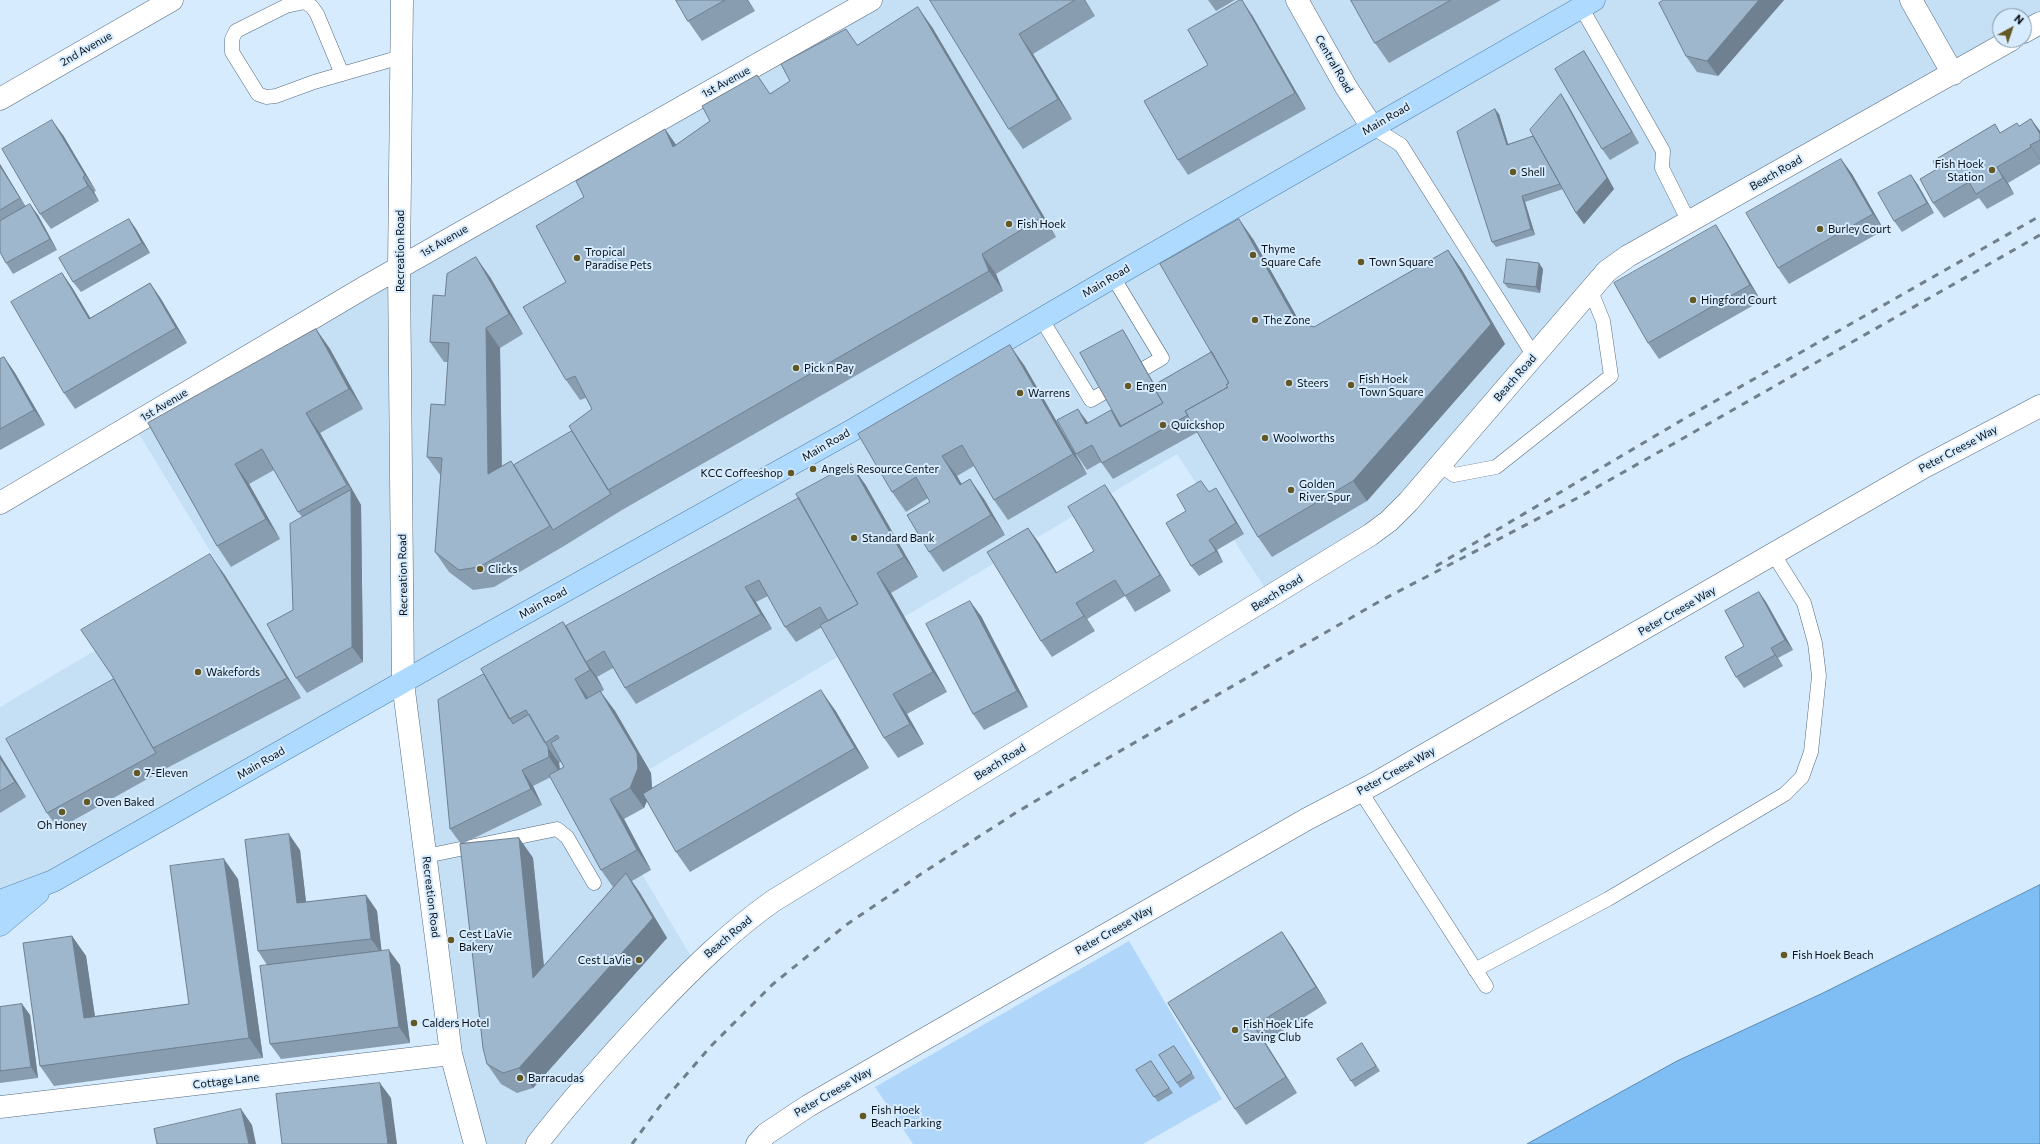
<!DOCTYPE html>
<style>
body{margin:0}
#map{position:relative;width:2040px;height:1144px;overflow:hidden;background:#d6ebfe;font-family:Commissioner,sans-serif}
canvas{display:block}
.north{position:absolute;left:1992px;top:8px;width:40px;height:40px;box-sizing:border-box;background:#d6ebfe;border:1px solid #8393a1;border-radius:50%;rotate:40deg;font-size:11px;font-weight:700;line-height:16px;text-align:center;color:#060f16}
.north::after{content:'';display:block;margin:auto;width:14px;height:18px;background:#635724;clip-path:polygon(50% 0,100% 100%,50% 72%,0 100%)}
</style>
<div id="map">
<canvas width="2040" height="1144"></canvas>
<div class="north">N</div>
</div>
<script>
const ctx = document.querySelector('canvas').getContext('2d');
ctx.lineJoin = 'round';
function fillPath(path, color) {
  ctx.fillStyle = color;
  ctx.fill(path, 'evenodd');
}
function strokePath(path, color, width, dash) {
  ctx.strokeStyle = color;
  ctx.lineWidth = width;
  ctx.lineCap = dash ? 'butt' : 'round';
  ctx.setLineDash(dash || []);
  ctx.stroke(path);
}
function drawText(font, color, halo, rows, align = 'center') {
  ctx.font = font + ' Commissioner,sans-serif';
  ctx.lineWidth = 4;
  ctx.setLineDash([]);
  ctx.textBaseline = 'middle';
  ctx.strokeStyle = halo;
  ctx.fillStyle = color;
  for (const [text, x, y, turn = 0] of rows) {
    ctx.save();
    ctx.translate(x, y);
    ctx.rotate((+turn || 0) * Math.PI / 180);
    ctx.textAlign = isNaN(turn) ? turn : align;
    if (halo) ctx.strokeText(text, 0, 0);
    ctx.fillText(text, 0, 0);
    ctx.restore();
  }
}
const built = new Path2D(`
 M871,0H2040V23L2024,32V16H2000V40L1628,256L1408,502L1271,597L1177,454L598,800L696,965L537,1144H475L403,683L0,901V707L224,574L133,424Z`);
const green = new Path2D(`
 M1129,941L1222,1099L1143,1144H913L875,1087Z`);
const water = new Path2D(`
 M2040,885V1144H1527L1677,1061L1823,993Z`);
const lane = new Path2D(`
 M1581,7L1663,151L1662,168L1689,222
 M342,74L317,14L312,7L305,2L286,6L236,31L232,39V52L258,94L266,97L276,96L314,82L401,57
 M1372,127L1401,145L1534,356
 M1113,277L1162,358L1145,368
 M1042,320L1091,400L1103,393
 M1440,465L1454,475L1496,467L1611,376L1603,321L1590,289
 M1361,792L1486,986
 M426,856L557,829L567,837L594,883
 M1475,970L1608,899L1785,794L1802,777L1811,752L1819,676L1815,643L1804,603L1774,555`);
const street = new Path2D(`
 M402,0L399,267L403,683L451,1054L475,1144
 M1297,0L1346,87L1372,127
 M1911,0L1953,74
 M2024,32L2040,23
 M0,99L172,0
 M0,503L365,287L871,0
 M0,1107L451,1054
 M537,1144C573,1097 612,1054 652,1011C690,971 728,933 773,901L1370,535L1389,521L1408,502L1607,271L1628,256L2011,40
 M757,1144L766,1134L808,1106L1307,819L1374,784L1924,467L2040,406`);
const primary = new Path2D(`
 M0,901L53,881L454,653L851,431L1113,277L1594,0
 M0,925L38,893`);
const rail = new Path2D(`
 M1436,566L1682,420L2040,216
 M632,1144L666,1098L711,1046L773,984L846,925L924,872L1017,812L1108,758L1380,601L1585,494L1673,444L2040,235`);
const wall = new Path2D(`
 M676,0H748L755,11L702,41L688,21Z
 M930,0H1085L1095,16L1033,54L1072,119L1023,149L1009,129Z
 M1208,0H1235L1216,11Z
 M1351,0H1501L1389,63L1375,43Z
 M1664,0H1784L1718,76L1697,72L1686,56Z
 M1252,15L1306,109L1188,175L1178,160Z
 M932,27L1056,237L996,274L1003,291L622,510L564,546L494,587L473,590L449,572L435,552L441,476L427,457L445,405L448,362H444L430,342L445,296L490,277L523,334L500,348L502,466L514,465L572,431L592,409L586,398L580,400L566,380V282L584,197L665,129L676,145L710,121L757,75L770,94L857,45Z
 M1591,62L1639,143L1610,160L1602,149Z
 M1561,94L1568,105L1614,189L1584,224L1576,213L1563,189L1525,202L1535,235L1496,247L1492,242L1499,114L1508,144L1533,136Z
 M2031,119L2040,131V164L2008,183L2014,194L1987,209L1979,198L1944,218L1933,203L2001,133L2019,126Z
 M63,135L96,191L94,192L99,201L51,229L40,214Z
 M1841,159L1852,174L1884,230L1789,284L1778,268Z
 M0,164L26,207L38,215L57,250L13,274L6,263L0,252Z
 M1911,175L1918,185L1934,213L1902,232L1894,221Z
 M129,219L136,229L150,253L81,292L73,282Z
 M1253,239L1300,323L1314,327L1448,250L1462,270L1505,344L1367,501L1272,557L1258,537L1198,432L1113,479L1101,462L1087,470L1076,454L1111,410L1118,420L1126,335L1154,385L1212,352Z
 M1726,241L1761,301L1659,359L1648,343Z
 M1543,269L1540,293L1508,288L1504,283Z
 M62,273L73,289L90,318L150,283L161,299L187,343L75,409L64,393Z
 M316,329L330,349L363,409L320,433L361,505L363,662L307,693L296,678L302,517L298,512L274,470L249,484L280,539L231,567L217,546L148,423Z
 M4,357L15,373L45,425L0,450V359Z
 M1024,365L1087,474L1008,520L994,500L974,466L957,476L961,484L984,499L1005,535L943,572L929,552L930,502L928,498L906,512L892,492Z
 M865,484L918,577L891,593L947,692L907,714L924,744L898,758L884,738L822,627L796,642L785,627L768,596L756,602L772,629L636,704L625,688L613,668L597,677L604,690L601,692L615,711L651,773L652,788L835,710L869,768L690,872L676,852L647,801L644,808L624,819L651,870L632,881L640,893L667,938L533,1088L517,1093L501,1084L487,1064L461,844L450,829L484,674L563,622L566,626ZM561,762L564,767L560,769L559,763ZM551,777L601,870L613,887L544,966L533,858L519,838L464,843L542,805L533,786Z
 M1105,485L1116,501L1171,591L1135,612L1125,596L1087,619L1095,631L1052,657L1041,641L1028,528L1039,543L1057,573L1094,551Z
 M1209,492L1223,499L1244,534L1217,550L1223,562L1199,576L1191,566L1186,511Z
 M224,574L301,698L167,768L58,829L47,813L114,679Z
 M1759,592L1766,602L1793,650L1778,658L1783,666L1744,688L1736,677Z
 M981,616L1028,707L984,730L973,714Z
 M0,755L26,797L0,813Z
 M300,850L306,902L366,895L377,911L381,951L400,965L410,1043L281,1059L270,1044L267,965L258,951Z
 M238,879L263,1058L54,1086L40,1066L72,936L86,956L95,1016L189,1004Z
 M1282,932L1293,948L1327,1003L1265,1042L1297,1093L1246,1125L1235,1109L1168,1003Z
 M22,1004L30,1015L38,1078L0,1083V1007Z
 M1362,1043L1380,1071L1355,1087L1337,1059Z
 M1174,1046L1195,1078L1180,1088L1159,1055Z
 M1151,1061L1173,1093L1158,1102L1136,1070Z`);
const shadedWall = new Path2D(`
 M747,0H748L755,11Z
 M1084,0H1085L1095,16Z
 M1242,0L1252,15L1306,109L1295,93Z
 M1759,0H1784L1718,76L1707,61Z
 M918,7L932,27L1056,237L1042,217Z
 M1019,34L1033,54L1072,119L1058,99Z
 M1584,51L1591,62L1639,143L1632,132Z
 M1561,94L1568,105L1614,189L1584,224L1576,213Z
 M1495,109L1499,114L1510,150L1507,145Z
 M2031,119L2040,131V134Z
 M52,120L63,135L96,191L85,175Z
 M665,129L679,149L673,147Z
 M2030,145L2040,159V160L2031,147Z
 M1841,159L1852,174L1884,230L1873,214Z
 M0,164L27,209L20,198L0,166Z
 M1997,167L2008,183L2014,194L2003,178Z
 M1911,175L1918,185L1934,213L1927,203Z
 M83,177L94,192L99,201L88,186Z
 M1522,196L1525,202L1535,235L1531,229Z
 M30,204L38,215L57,250L50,239Z
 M129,219L136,229L150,253L142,243Z
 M1239,219L1253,239L1311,342L1297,322Z
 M1716,225L1726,241L1761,301L1750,285Z
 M1448,250L1462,270L1505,344L1367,501L1353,481Z
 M982,254L996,274L1003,291L989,271Z
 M476,257L490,277L523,334L509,314Z
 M1539,263L1543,269L1540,293L1536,287Z
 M62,273L73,289L100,334L89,319Z
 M150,283L161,299L187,343L176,328Z
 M486,328L500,348L502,494L488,474Z
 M316,329L330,349L363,409L349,389Z
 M1123,330L1126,335L1174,418L1170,413Z
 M1010,345L1024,365L1087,474L1073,454Z
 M4,357L15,373L45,425L34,410Z
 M1078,409L1089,424H1086Z
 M1111,410L1121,426L1120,427Z
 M306,413L320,433L361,505L363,662L352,647L351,490Z
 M942,456L957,476L974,505L960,485Z
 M235,464L249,484L280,539L266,519Z
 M851,464L865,484L918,577L904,557Z
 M970,479L984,499L1005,535L991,515Z
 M1105,485L1116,501L1171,591L1160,575Z
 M1216,488L1223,499L1244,534L1236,523Z
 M1028,528L1039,543L1067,589L1056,573Z
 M1209,540L1217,550L1223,562Z
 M210,554L224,574L301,698L287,678Z
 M877,573L891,593L947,692L933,672Z
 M745,587L756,602L772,629L761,614Z
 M1759,592L1766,602L1793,650L1785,640Z
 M970,601L981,616L1028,707L1017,691Z
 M1076,603L1087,619L1095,631L1084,616Z
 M563,622L577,642L586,662L597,677L604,690L590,670Z
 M1771,648L1778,658L1783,666L1775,655Z
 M575,679L589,699H586Z
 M821,690L835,710L869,768L855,748Z
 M600,691L615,711L651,773L652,788L644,808L630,788Z
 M893,694L907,714L924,744L910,724Z
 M548,747L559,763L560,773L549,757Z
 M0,755L26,797L15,782L0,758Z
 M522,770L533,786L542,805L531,789Z
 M610,799L624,819L651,870L637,850Z
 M289,834L300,850L308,919L297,903Z
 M519,838L533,858L547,998L533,978Z
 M224,859L238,879L263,1058L249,1038Z
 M626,873L640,893L667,938L533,1088L519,1068Z
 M366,895L377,911L382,954L371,939Z
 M1282,932L1293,948L1327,1003L1316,987Z
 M72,936L86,956L98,1038L84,1018Z
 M389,950L400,965L410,1043L399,1027Z
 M22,1004L30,1015L38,1078L31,1067Z
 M1254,1026L1265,1042L1297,1093L1286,1077Z
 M380,1083L391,1098L397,1144H388Z
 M241,1109L252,1125L256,1144H249Z`);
const building = new Path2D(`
 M676,0H725L688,21Z
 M930,0H1075L1019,34L1058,99L1009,129Z
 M1240,0H1242L1295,93L1178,160L1144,101L1208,65L1188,30Z
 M1351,0H1451L1375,43Z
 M1664,0H1759L1707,61L1686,56L1659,3Z
 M918,7L1042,217L982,254L989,271L608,490L569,426L592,409L575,376L566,380L523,307L566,282L536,226L584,197L576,181L665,129L673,147L710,121L702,106L757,75L770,94L790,81L781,64L846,29L857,45Z
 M1584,51L1632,132L1602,149L1555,69Z
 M1561,94L1607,178L1576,213L1530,130Z
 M1495,109L1507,145L1533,136L1560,184L1522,196L1531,229L1492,242L1457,132Z
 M2031,119L2040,134V140L2030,145L2031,147L1997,167L2003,178L1976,194L1969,182L1933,203L1920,179L1937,169L1933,161L1995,124L2000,133L2017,123L2019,126Z
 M52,120L85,175L83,177L88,186L40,214L2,149Z
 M1841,159L1873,214L1778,268L1746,213Z
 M0,166L20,198L0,210Z
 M1911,175L1927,203L1894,221L1878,193Z
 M30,204L50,239L6,263L0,252V221Z
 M129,219L142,243L73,282L59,258Z
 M1239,219L1297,322L1314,327L1448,250L1491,324L1353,481L1258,537L1185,411L1228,387L1226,385L1229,383L1160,264Z
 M1716,225L1750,285L1648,343L1614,283Z
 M476,257L509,314L486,328L488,474L511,461L550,526L479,567L459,570L435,552L442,458L427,457L431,404L445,405L449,343L430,342L433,295L445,296L447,274Z
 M1507,259L1539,263L1536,287L1504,283Z
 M62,273L89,319L150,283L176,328L64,393L11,302Z
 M316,329L349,389L306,413L347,485L298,512L262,449L235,464L266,519L217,546L148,423Z
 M1123,330L1154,385L1153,386L1163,403L1121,426L1080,353Z
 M1010,345L1073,454L994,500L962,445L942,456L960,485L970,479L991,515L929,552L907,515L930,502L916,477L892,492L858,434Z
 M1212,352L1229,383L1226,385L1228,387L1185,411L1188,415L1102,463L1092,445L1076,454L1057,420L1078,409L1086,424L1111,410L1120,427L1163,403L1153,386Z
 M4,357L34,410L0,429V359Z
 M572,431L611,494L553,530L514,465Z
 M851,464L904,557L877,573L933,672L893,694L910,724L884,738L820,625L858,604L796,494Z
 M1201,481L1209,492L1216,488L1236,523L1209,540L1216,551L1191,566L1166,523L1186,511L1177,495Z
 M1105,485L1160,575L1125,596L1115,580L1076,603L1084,616L1041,641L987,552L1028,528L1056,573L1094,551L1068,507Z
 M351,490L352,647L296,678L267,624L293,610L290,524Z
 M799,498L858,604L828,621L820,607L785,627L759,580L745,587L761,614L625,688L604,651L586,662L566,626Z
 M210,554L287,678L153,748L111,674L81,630Z
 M1759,592L1785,640L1771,648L1775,655L1736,677L1725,657L1744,646L1725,611Z
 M970,601L1017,691L973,714L926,624Z
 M563,622L590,670L575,679L586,699L600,691L637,753L638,768L630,788L610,799L637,850L601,870L549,775L564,767L551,743L559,738L557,735L545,743L526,710L509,719L481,669Z
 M484,674L513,724L529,714L548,747L549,757L522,770L531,789L450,829L438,700Z
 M114,679L153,748L156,753L47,813L6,739Z
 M821,690L855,748L676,852L643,794Z
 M0,758L15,782L0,791Z
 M289,834L297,903L366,895L371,939L258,951L245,840Z
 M519,838L533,978L626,873L653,918L519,1068L503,1073L487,1064L483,1048L460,844Z
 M224,859L249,1038L40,1066L23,943L72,936L84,1018L189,1004L170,866Z
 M1282,932L1316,987L1254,1026L1286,1077L1235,1109L1168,1003Z
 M389,950L399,1027L270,1044L260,966Z
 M22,1004L31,1067L0,1071V1007Z
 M1362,1043L1376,1066L1351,1081L1337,1059Z
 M1174,1046L1192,1073L1177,1083L1159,1055Z
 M1151,1061L1169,1088L1154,1097L1136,1070Z
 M380,1083L388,1144H282L276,1094Z
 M241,1109L249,1144H157L154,1129Z`);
const markers = [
 [1992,170,4,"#635724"],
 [1513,172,4,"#635724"],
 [1009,224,4,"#635724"],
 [1820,229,4,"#635724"],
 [1253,255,4,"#635724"],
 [577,258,4,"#635724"],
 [1361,262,4,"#635724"],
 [1693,300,4,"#635724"],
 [1255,320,4,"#635724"],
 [796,368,4,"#635724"],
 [1289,383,4,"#635724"],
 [1351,385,4,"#635724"],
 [1128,386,4,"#635724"],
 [1020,393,4,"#635724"],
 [1163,425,4,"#635724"],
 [1265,438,4,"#635724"],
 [813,469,4,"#635724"],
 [791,473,4,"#635724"],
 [1291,490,4,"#635724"],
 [854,538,4,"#635724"],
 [480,569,4,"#635724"],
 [198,672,4,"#635724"],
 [137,773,4,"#635724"],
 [87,802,4,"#635724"],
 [62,812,4,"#635724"],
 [451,940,4,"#635724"],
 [1784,955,4,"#635724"],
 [639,960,4,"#635724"],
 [414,1023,4,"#635724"],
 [1235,1030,4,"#635724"],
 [520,1078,4,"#635724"],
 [863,1116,4,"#635724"]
];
const streetNames = [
 ["2nd Avenue",86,49,-30],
 ["Central Road",1334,64,60],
 ["1st Avenue",726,82,-29],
 ["Main Road",1386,119,-30],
 ["Beach Road",1776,173,-30],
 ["1st Avenue",444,241,-30],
 ["Recreation Road",400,251,-90],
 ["Main Road",1106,281,-31],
 ["Beach Road",1515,378,-49],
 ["1st Avenue",164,405,-31],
 ["Main Road",826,445,-30],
 ["Peter Creese Way",1958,449,-28],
 ["Recreation Road",403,575,-91],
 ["Beach Road",1277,593,-32],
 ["Main Road",543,603,-29],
 ["Peter Creese Way",1677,611,-30],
 ["Beach Road",1000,762,-32],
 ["Main Road",261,763,-30],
 ["Peter Creese Way",1396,771,-29],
 ["Recreation Road",431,897,83],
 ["Peter Creese Way",1114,930,-30],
 ["Beach Road",728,937,-40],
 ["Cottage Lane",226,1081,-7],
 ["Peter Creese Way",833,1092,-30]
];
const poiNames = [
 ["Fish Hoek",1984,164,"right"],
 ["Station",1984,177,"right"],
 ["Shell",1521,172],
 ["Fish Hoek",1017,224],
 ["Burley Court",1828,229],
 ["Thyme",1261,249],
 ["Square Cafe",1261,262],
 ["Tropical",585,252],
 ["Paradise Pets",585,265],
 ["Town Square",1369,262],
 ["Hingford Court",1701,300],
 ["The Zone",1263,320],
 ["Pick n Pay",804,368],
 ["Fish Hoek",1359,379],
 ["Town Square",1359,392],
 ["Steers",1297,383],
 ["Engen",1136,386],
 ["Warrens",1028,393],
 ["Quickshop",1171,425],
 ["Woolworths",1273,438],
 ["Angels Resource Center",821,469],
 ["KCC Coffeeshop",783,473,"right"],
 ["Golden",1299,484],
 ["River Spur",1299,497],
 ["Standard Bank",862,538],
 ["Clicks",488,569],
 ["Wakefords",206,672],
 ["7-Eleven",145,773],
 ["Oven Baked",95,802],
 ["Oh Honey",62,825,"center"],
 ["Cest LaVie",459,934],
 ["Bakery",459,947],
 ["Fish Hoek Beach",1792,955],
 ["Cest LaVie",631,960,"right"],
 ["Calders Hotel",422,1023],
 ["Fish Hoek Life",1243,1024],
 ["Saving Club",1243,1037],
 ["Barracudas",528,1078],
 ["Fish Hoek",871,1110],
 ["Beach Parking",871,1123]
];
fillPath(built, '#c5dff5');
fillPath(green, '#b0d7fa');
fillPath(water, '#7fbef4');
strokePath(water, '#5b8ab1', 1);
strokePath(lane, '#536a7f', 15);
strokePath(street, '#536a7f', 23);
strokePath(primary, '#5083ad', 23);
strokePath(lane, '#fff', 14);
strokePath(street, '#fff', 22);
strokePath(primary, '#aedaff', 22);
strokePath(rail, '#707f8c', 3, [7, 7]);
fillPath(wall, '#889db0');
fillPath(shadedWall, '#6f8090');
fillPath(building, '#9eb7cd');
strokePath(building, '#6f8090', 1);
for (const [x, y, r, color] of markers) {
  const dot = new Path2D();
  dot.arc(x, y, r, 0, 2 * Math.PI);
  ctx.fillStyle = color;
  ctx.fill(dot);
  strokePath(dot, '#d6ebfe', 1.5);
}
drawText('11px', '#060f16', '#d6ebfe', streetNames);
drawText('11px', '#060f16', '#d6ebfe', poiNames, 'left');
</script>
